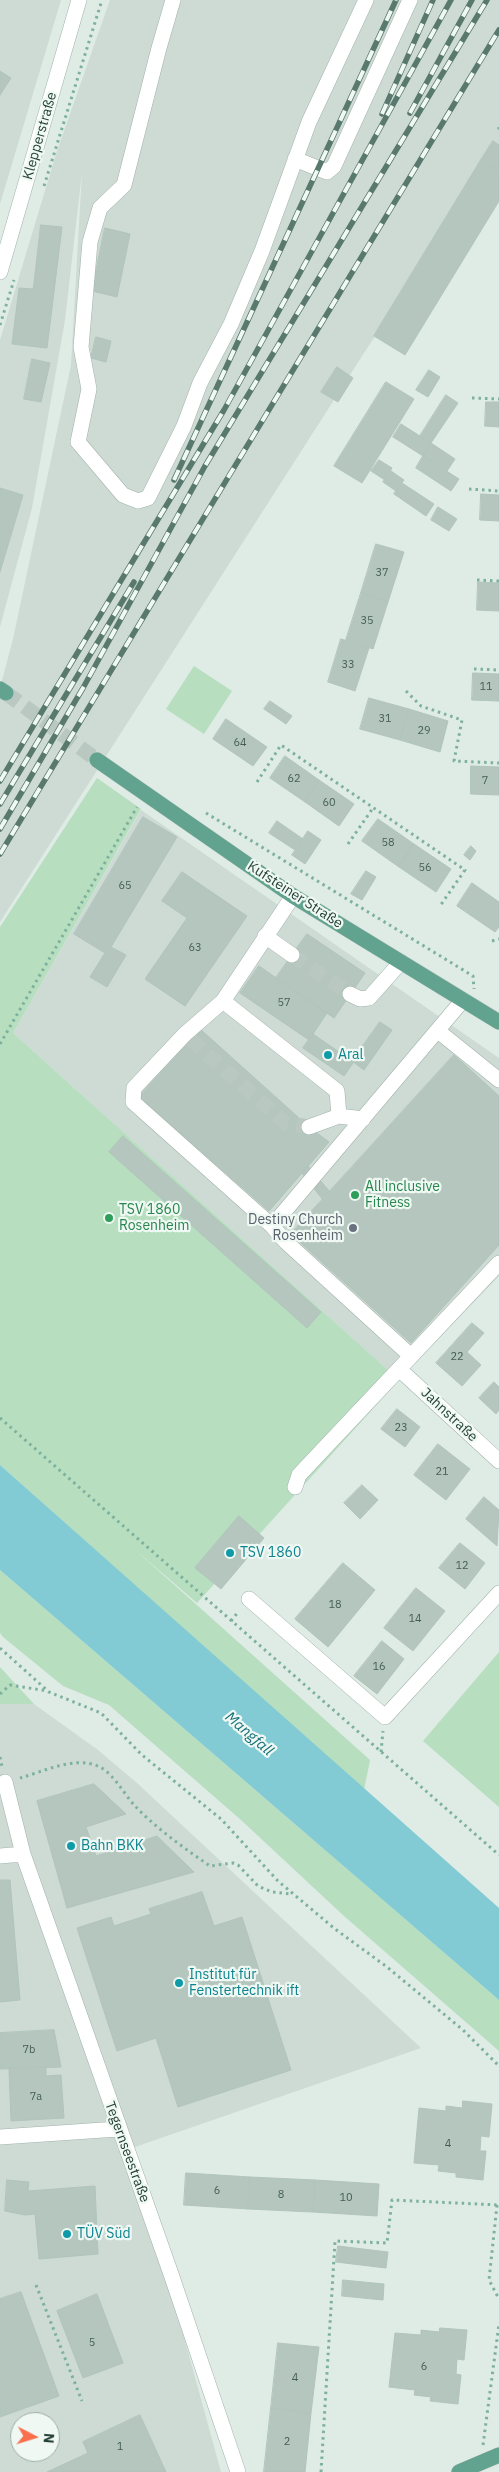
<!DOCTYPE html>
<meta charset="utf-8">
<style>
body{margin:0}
#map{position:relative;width:499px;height:2472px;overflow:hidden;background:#dfebe5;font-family:"IBM Plex Sans",sans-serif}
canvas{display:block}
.north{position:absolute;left:10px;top:2412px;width:50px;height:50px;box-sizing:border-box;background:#eff8f3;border:1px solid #9cada6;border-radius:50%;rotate:95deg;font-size:14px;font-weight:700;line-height:20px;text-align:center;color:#1f3c33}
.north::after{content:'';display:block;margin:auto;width:18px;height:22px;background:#fa704e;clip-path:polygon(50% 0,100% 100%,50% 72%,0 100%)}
</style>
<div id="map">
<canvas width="499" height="2472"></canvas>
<div class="north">N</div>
</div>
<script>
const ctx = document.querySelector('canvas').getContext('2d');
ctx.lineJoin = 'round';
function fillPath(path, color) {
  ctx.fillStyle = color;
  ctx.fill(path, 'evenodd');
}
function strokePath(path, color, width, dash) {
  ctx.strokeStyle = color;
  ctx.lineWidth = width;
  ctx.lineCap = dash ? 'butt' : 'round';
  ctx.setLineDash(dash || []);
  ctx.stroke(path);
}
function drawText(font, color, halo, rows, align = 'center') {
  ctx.font = font + ' "IBM Plex Sans",sans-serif';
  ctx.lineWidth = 4.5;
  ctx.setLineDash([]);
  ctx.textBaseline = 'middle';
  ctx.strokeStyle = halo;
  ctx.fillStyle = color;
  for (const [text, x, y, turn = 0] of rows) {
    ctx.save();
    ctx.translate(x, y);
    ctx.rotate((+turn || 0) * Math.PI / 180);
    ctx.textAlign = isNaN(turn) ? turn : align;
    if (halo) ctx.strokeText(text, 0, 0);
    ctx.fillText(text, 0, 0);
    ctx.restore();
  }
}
const built = new Path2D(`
 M0,0H61L0,204Z
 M110,0H499V148L364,353L0,922V688L13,639L71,365L82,172L65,320L32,508L0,627V340L57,151Z
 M141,810L499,1058V1276L399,1380L13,1033Z
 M0,1704H34L98,1750L137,1783L421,2048L132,2148L221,2472H0ZM20,2422H50V2452H20Z`);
const green = new Path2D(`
 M194,666L232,691L204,734L166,709Z
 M97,778L141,809L13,1033L399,1380L197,1603L132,1547L370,1760L364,1790L0,1465V927Z
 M0,1570L499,2000V2051L344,1916L241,1820L109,1705L63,1686L3,1637L0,1633Z
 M499,1652V1807L423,1741Z
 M0,1667L34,1704H0Z`);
const water = new Path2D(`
 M0,1465L499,1908V2000L0,1570Z`);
const building = new Path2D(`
 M0,71L11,78L0,95Z
 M493,141L499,145V172L481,160Z
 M481,160L499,172V201L405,355L374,336Z
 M41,225L62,227L47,348L12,344L19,288L33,289Z
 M105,228L130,234L117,297L92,291Z
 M96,337L111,341L106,362L91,358Z
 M32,359L50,363L41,402L24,399Z
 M337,367L353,378L338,402L321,392Z
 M429,370L440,377L428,397L416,390Z
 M386,382L414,399L362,483L334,466Z
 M446,395L458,403L431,443L420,436Z
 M486,402H499V427L485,426Z
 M401,424L431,443L423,456L393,437Z
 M431,443L455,459L447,471L423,456Z
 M423,456L459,479L451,491L416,468Z
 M379,460L392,468L385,480L371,471Z
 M391,471L404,480L396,491L383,482Z
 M402,483L434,504L426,516L394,494Z
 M0,488L23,495L0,572Z
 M481,494L499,495V521L480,520Z
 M438,507L457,519L449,531L431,520Z
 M376,544L404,552L388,602L361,593Z
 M478,582L499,583V611L477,610Z
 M361,593L388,602L373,649L346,640Z
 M341,639L369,648L355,691L328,682Z
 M473,673L499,674V701L472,700Z
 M369,698L409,709L400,740L360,729Z
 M270,701L292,716L286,724L264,709Z
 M409,709L448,721L440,752L400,740Z
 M226,719L267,747L253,766L213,739Z
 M285,756L319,780L305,802L270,778Z
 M471,766L499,767V795L471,794Z
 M319,780L354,804L339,826L305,802Z
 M143,817L177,837L111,947L126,955L107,987L90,977L105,953L74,934Z
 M378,819L414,844L399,867L362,841Z
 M277,821L303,839L295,850L269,833Z
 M308,831L321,840L305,864L292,855Z
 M414,844L451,869L436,892L399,867Z
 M471,846L476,851L470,860L464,855Z
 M366,871L376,877L362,900L351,894Z
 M182,872L247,916L185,1006L145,979L187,918L162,901Z
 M472,883L499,902V927L495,932L457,906Z
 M307,934L365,973L334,1018L276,978Z
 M259,966L327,1013L309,1040L240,993Z
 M380,1022L392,1030L364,1070L352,1061Z
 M199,1028L309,1127L329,1142L269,1211L139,1097Z
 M313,1034L352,1061L353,1063L344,1076L303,1048Z
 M454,1055L499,1096V1245L411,1343L291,1234Z
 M123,1136L321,1312L307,1328L109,1152Z
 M308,1166L330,1192L323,1200L302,1173Z
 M472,1323L484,1333L467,1352L481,1365L462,1386L436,1363Z
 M494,1382L499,1387V1410L496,1414L479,1398Z
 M397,1409L420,1427L405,1447L381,1429Z
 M438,1444L470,1469L446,1500L414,1475Z
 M362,1485L378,1500L360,1519L344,1503Z
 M484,1497L499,1510L497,1546L466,1519Z
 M239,1516L264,1538L221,1589L195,1568Z
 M460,1543L485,1563L465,1589L439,1568Z
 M343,1563L375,1590L328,1647L295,1619Z
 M416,1588L445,1611L413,1651L384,1628Z
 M382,1641L404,1659L377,1694L354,1676Z
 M94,1784L126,1814L86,1827L96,1856L157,1836L194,1872L67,1908L37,1801Z
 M0,1880H10L20,2000L0,2002Z
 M202,1892L214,1926L242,1917L291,2070L178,2107L156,2038L117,2051L77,1928L111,1917L114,1926L151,1914L149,1909Z
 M54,2030L61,2067L0,2069V2033Z
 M46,2067V2076L61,2075L64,2118L11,2121L9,2068Z
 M463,2101L492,2104L489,2137L481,2136L480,2151H486L483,2180L456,2177V2173L438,2171L439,2165L414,2163L419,2108L446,2111V2106L462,2108Z
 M186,2173L250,2177L248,2209L184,2205Z
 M250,2177L315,2180L313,2212L248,2209Z
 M7,2180L29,2182L28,2191L95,2186L98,2254L39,2259L35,2214L25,2215L5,2211Z
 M315,2180L379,2184L377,2216L313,2212Z
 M338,2246L388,2252L386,2268L336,2262Z
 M343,2280L384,2284L383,2300L342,2296Z
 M21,2292L59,2396L0,2417V2299Z
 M97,2294L123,2363L83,2378L57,2311Z
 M440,2328L467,2330L464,2360L457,2359L456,2374L461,2375L458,2404L430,2401L431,2397L414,2395L415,2390L389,2387L395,2333L421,2335V2330L439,2332Z
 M278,2343L319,2347L311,2413L271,2408Z
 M271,2408L311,2413L305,2472H264Z
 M140,2415L166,2472H47L88,2453L83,2442Z`);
const minorTunnel = new Path2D(`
 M292,955L350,994
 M190,1039L285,1123L309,1127`);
const majorTunnel = new Path2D(`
 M6,693L97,760`);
const path = new Path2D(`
 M499,127V130
 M44,186L102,0
 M0,325L14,280
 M472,398L499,399
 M469,489L499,491
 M477,580L499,581
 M474,669L499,670
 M406,691L421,706L462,720L454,761L499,763
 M257,782L281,745L465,870L440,906
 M206,813L473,976L474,989
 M348,844L373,808
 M492,941L499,939
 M0,1044L137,807
 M0,1418L499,1855
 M231,1621L239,1611
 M0,1648L49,1692L101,1713L142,1755L221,1819L278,1881L335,1929L387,1967L463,2030L499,2066
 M0,1694L10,1685L48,1691
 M381,1752L383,1731
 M0,1757L2,1767
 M20,1778C42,1772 72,1757 95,1765C112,1770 123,1793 135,1806C157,1829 184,1848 210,1866L233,1863L238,1865L258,1886L272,1892L291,1894
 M497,2205L489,2280L499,2299
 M36,2285L82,2401
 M483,2445L499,2324
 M321,2472L335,2241L387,2243L392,2200L499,2205`);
const minor = new Path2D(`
 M173,0L159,48L124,185L100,208L90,242L81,347L89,389L78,442L123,495L138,501L148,498L184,426L200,383L231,324L262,251L309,122L366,0
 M295,159L327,172L334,166L410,0
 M0,272L79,0
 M265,936L292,955
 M350,994L360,999L369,998L401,962
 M223,1001L337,1091L339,1116L363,1119
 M438,1031L499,1080
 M309,1127L339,1116
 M272,1226L133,1102L134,1088L185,1034L223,1001L293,896
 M411,1356L286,1242L272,1226L463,1000
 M399,1369L499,1461
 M295,1487L299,1475L499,1263
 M249,1599L385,1717L499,1593
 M5,1782L23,1854
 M0,1856L23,1854L171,2274L238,2472
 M0,2137L118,2129`);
const major = new Path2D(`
 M0,689L6,693
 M97,760L293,896L499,1022
 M459,2472L499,2455`);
const rail = new Path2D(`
 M410,113L472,0
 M382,114L433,0
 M174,480L396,0
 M0,781L224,410L451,0
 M0,804L134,582
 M0,829L83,688L205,466L487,0
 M0,854L499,30`);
const markers = [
 [328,1055,5,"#0f9aa8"],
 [355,1195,5,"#2e9e5b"],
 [109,1218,5,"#2e9e5b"],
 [353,1228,5,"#6b7280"],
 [230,1553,5,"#0f9aa8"],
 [71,1846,5,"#0f9aa8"],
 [179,1983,5,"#0f9aa8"],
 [67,2234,5,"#0f9aa8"]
];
const numberNames = [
 ["37",382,573],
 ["35",367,621],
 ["33",348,665],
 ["11",486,687],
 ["31",385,719],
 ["29",424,731],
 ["64",240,743],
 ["62",294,779],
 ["7",485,781],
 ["60",329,803],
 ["58",388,843],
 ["56",425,868],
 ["65",125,886],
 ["63",195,948],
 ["57",284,1003],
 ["22",457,1357],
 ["23",401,1428],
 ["21",442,1472],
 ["12",462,1566],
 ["18",335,1605],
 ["14",415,1619],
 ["16",379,1667],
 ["7b",29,2050],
 ["7a",36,2097],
 ["4",448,2144],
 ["6",217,2191],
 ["8",281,2195],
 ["10",346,2198],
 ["5",92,2343],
 ["6",424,2367],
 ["4",295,2378],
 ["2",287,2442],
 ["1",120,2447]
];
const streetNames = [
 ["Klepperstraße",40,136,-74],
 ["Kufsteiner Straße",295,895,33],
 ["Jahnstraße",449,1415,43],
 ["Tegernseestraße",127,2152,70]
];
const cultureNames = [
 ["Aral",338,1055],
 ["TSV 1860",240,1553],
 ["Bahn BKK",81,1846],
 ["Institut für",189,1975],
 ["Fenstertechnik ift",189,1991],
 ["TÜV Süd",77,2234]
];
const leisureNames = [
 ["All inclusive",365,1187],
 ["Fitness",365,1203],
 ["TSV 1860",119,1210],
 ["Rosenheim",119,1226]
];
const worshipNames = [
 ["Destiny Church",343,1220],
 ["Rosenheim",343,1236]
];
const waterNames = [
 ["Mangfall",249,1734,41]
];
fillPath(built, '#cddbd4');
fillPath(green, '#b6debf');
fillPath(water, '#83cbd4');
fillPath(building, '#b4c6be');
strokePath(building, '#b1c5bc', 1);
strokePath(minorTunnel, '#b9c8c1', 15, [15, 8]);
strokePath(majorTunnel, '#b9c8c1', 15, [15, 8]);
strokePath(minor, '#a2b3ac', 16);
strokePath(major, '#c0c8c6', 16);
strokePath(path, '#7db19e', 3, [2.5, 4]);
strokePath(minor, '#fff', 15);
strokePath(major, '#61a38f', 15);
strokePath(rail, '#59786e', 5.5);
strokePath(rail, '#eff8f3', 4, [11]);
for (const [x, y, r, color] of markers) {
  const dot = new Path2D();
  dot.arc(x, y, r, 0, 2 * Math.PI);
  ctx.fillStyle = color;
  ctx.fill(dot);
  strokePath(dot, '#eff8f3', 2);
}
drawText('11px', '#445e56', null, numberNames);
drawText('14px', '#1f3c33', '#eff8f3', streetNames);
drawText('14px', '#0d838f', '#eff8f3', cultureNames, 'left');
drawText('14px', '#27864d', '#eff8f3', leisureNames, 'left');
drawText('14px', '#5b616d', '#eff8f3', worshipNames, 'right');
drawText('italic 15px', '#166f7b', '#eff8f3', waterNames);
</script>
